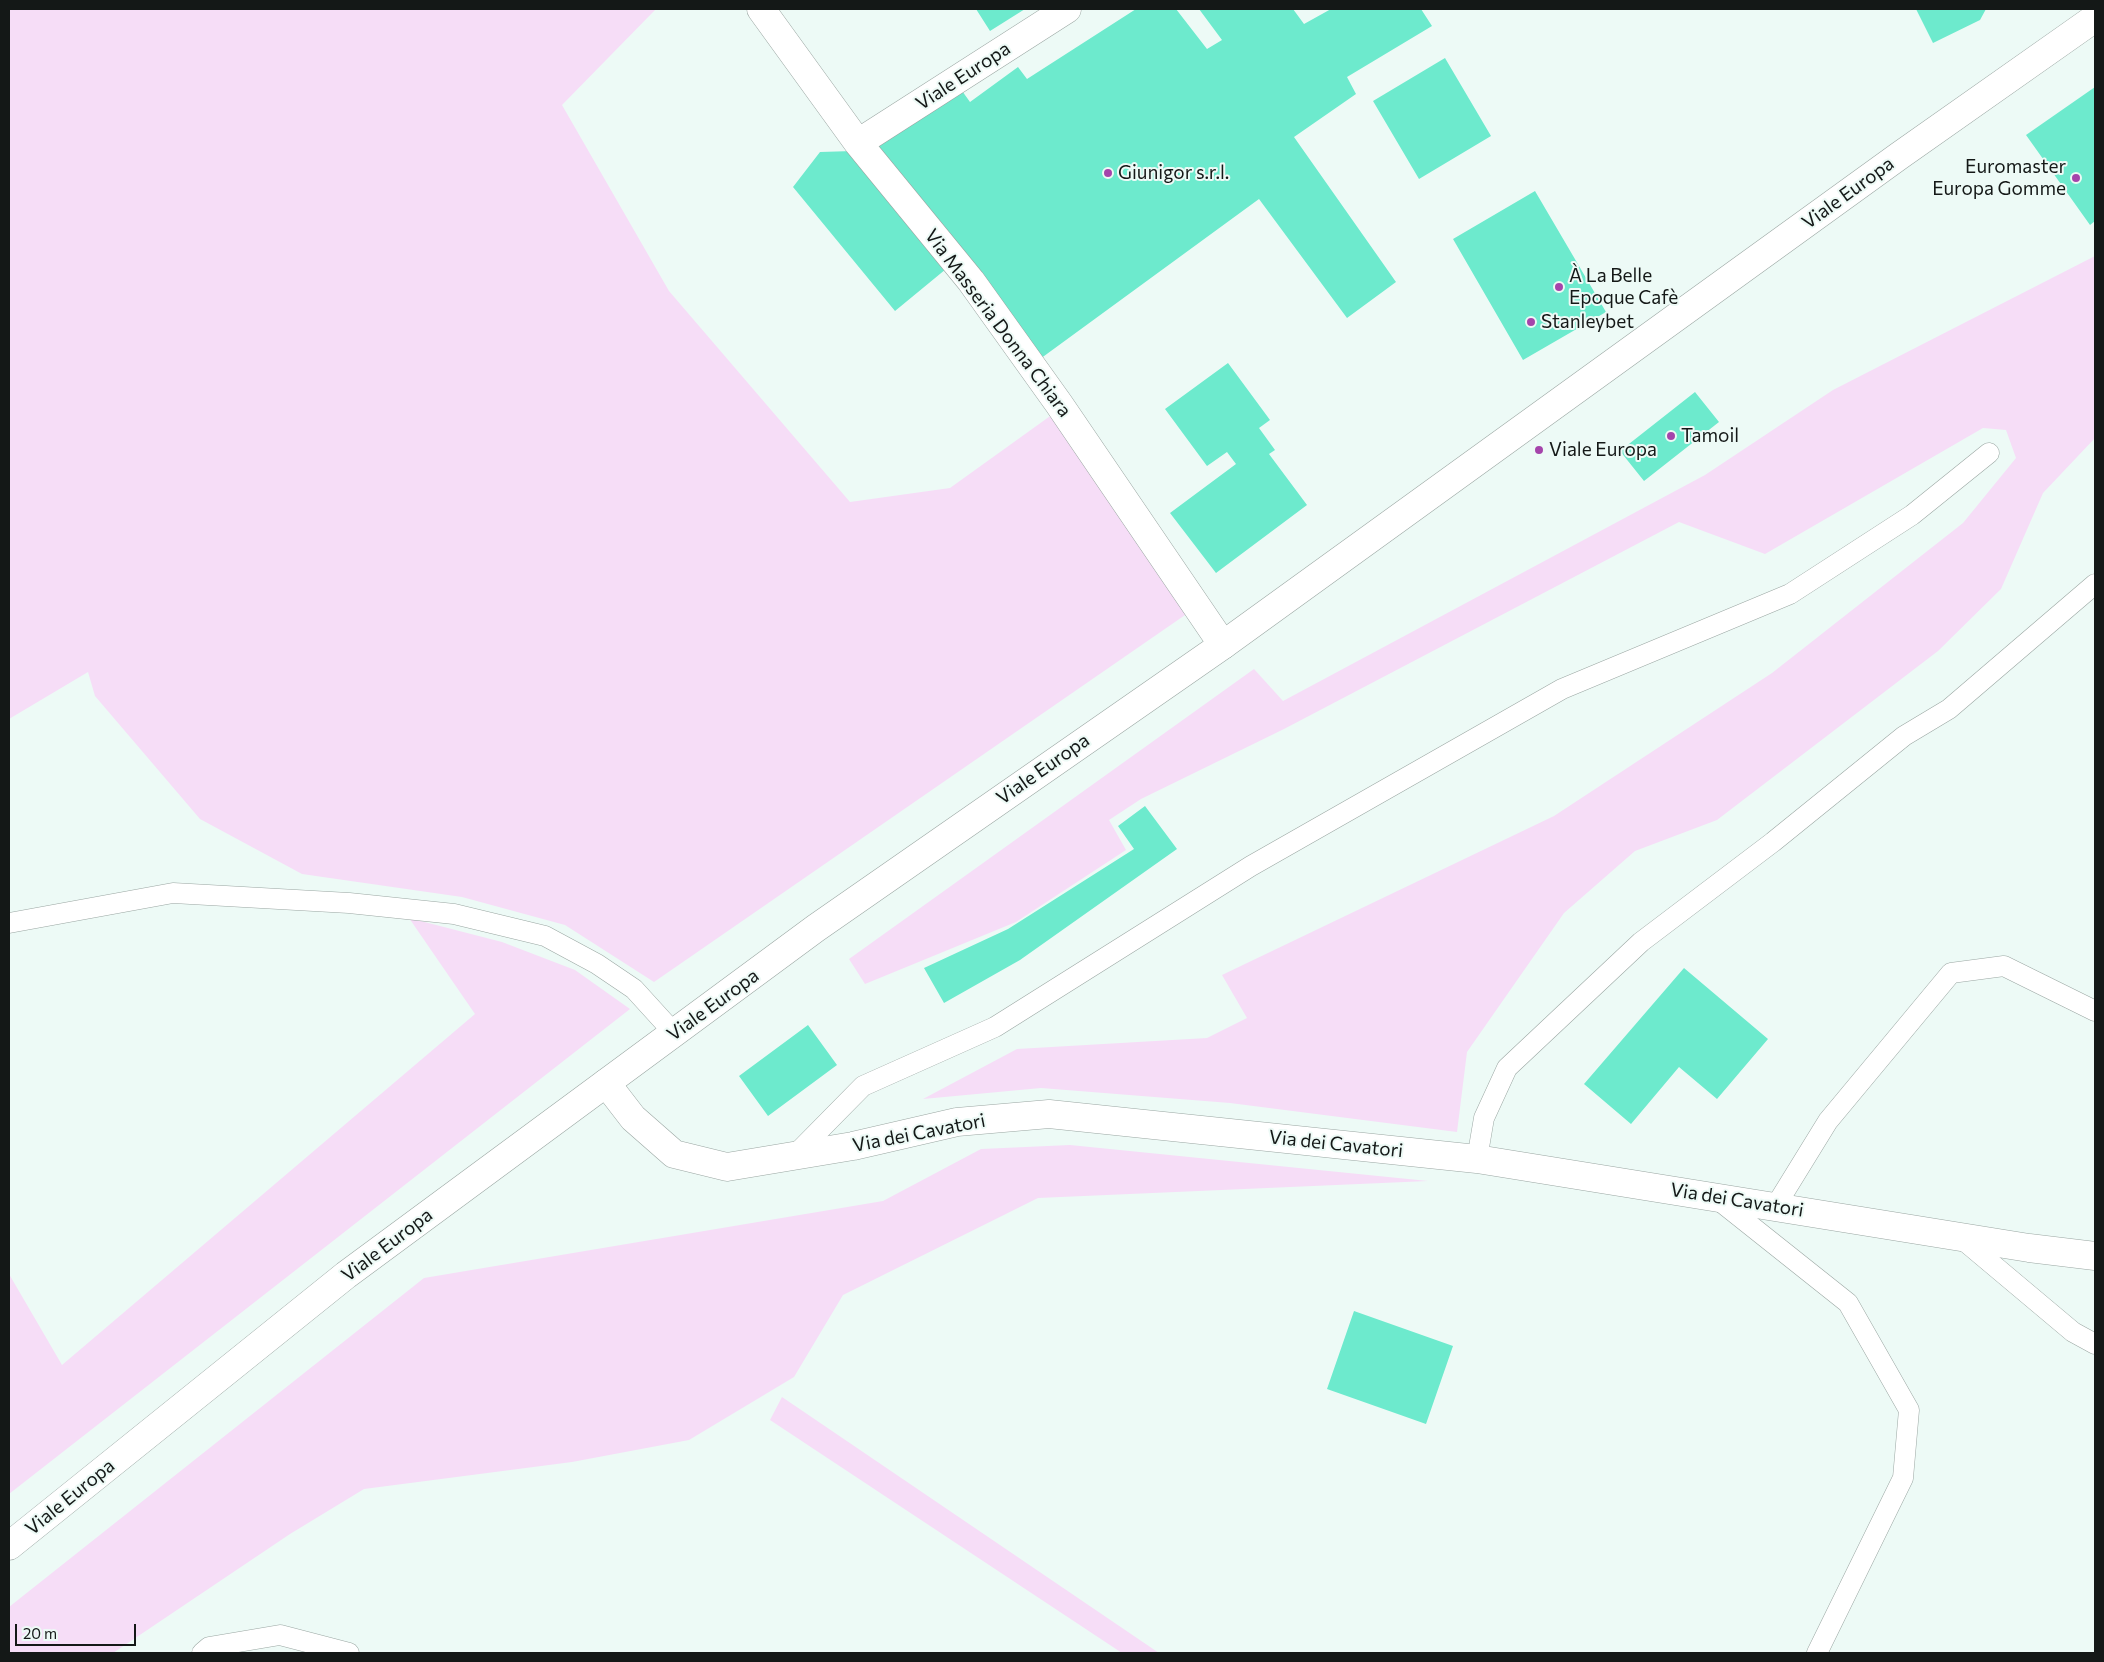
<!DOCTYPE html>
<meta charset="utf-8">
<style>
body{margin:0}
#map{position:relative;width:2104px;height:1662px;overflow:hidden;background:#edfaf6;font-family:Commissioner,sans-serif}
canvas{display:block}
.frame{position:absolute;inset:0;border:10px solid #141817;pointer-events:none}
.scale{position:absolute;left:15px;top:1624px;width:121px;height:22px;box-sizing:border-box;border:2px solid #141817;border-top:0;padding-left:6px;font-size:15px;line-height:18px;white-space:nowrap;color:#141817;-webkit-text-stroke:4px #edfaf6;paint-order:stroke}
</style>
<div id="map">
<canvas width="2104" height="1662"></canvas>
<div class="frame"></div>
<div class="scale">20 m</div>
</div>
<script>
const ctx = document.querySelector('canvas').getContext('2d');
ctx.lineJoin = 'round';
function fillPath(path, color) {
  ctx.fillStyle = color;
  ctx.fill(path, 'evenodd');
}
function strokePath(path, color, width, dash) {
  ctx.strokeStyle = color;
  ctx.lineWidth = width;
  ctx.lineCap = dash ? 'butt' : 'round';
  ctx.setLineDash(dash || []);
  ctx.stroke(path);
}
function drawText(font, color, halo, rows, align = 'center') {
  ctx.font = font + ' Commissioner,sans-serif';
  ctx.lineWidth = 4;
  ctx.setLineDash([]);
  ctx.textBaseline = 'middle';
  ctx.strokeStyle = halo;
  ctx.fillStyle = color;
  for (const [text, x, y, turn = 0] of rows) {
    ctx.save();
    ctx.translate(x, y);
    ctx.rotate((+turn || 0) * Math.PI / 180);
    ctx.textAlign = isNaN(turn) ? turn : align;
    if (halo) ctx.strokeText(text, 0, 0);
    ctx.fillText(text, 0, 0);
    ctx.restore();
  }
}
const green = new Path2D(`
 M9,9H656L562,105L669,291L850,502L950,488L1053,414L1188,613L654,982L565,925L462,897L302,874L200,819L95,696L88,672L9,719Z
 M2095,256V438L2043,493L2001,589L1938,651L1717,820L1635,851L1564,913L1467,1052L1457,1132L1230,1103L1041,1088L923,1099L1017,1049L1207,1038L1247,1018L1222,975L1554,816L1772,673L1963,523L2016,458L2006,430L1983,428L1765,554L1679,522L1284,729L1141,799L1109,820L1126,850L1016,922L865,984L849,959L1254,669L1283,701L1705,475L1833,390Z
 M409,918L502,942L575,970L630,1009L9,1494V1274L62,1365L475,1014Z
 M1070,1145L1428,1181L1038,1198L843,1295L794,1377L689,1440L572,1462L364,1489L290,1534L113,1653H9V1607L424,1278L883,1201L981,1149Z
 M782,1397L1159,1653H1122L770,1420Z`);
const building = new Path2D(`
 M976,9H1025L990,31Z
 M1136,9H1176L1207,49L1222,40L1199,9H1293L1304,24L1331,9H1421L1432,26L1347,77L1356,94L1294,137L1396,282L1347,318L1259,199L1040,359L877,147L960,88L970,102L1018,67L1027,79Z
 M1916,9H1986L1980,20L1933,43Z
 M1445,58L1491,136L1419,179L1373,101Z
 M2095,87V221L2090,225L2026,135Z
 M853,151L946,269L895,311L793,187L820,152Z
 M1535,191L1606,312L1523,360L1453,239Z
 M1228,363L1270,420L1259,428L1275,450L1269,454L1307,505L1216,573L1170,513L1236,464L1227,452L1207,466L1165,409Z
 M1695,392L1719,422L1644,481L1620,451Z
 M1145,806L1177,849L1020,960L944,1003L924,968L1008,929L1134,849L1118,826Z
 M1684,968L1768,1039L1717,1099L1679,1067L1631,1124L1584,1084Z
 M808,1025L837,1065L768,1116L739,1076Z
 M1354,1311L1453,1346L1426,1424L1327,1389Z`);
const lane = new Path2D(`
 M9,923L173,893L349,903L454,914L545,936L597,964L634,989L674,1033
 M795,1155L863,1086L995,1027L1251,866L1562,689L1790,594L1912,515L1989,453
 M1477,1159L1484,1118L1507,1068L1641,942L1773,842L1904,736L1949,709L2095,584
 M1716,1198L1848,1303L1909,1410L1903,1478L1817,1653
 M1775,1207L1828,1121L1951,973L2004,966L2095,1011
 M1961,1238L2073,1332L2095,1344
 M202,1653L209,1647L280,1635L349,1653`);
const street = new Path2D(`
 M761,9L858,143L971,281L1059,404L1223,645
 M858,143L1067,9
 M606,1083L633,1118L674,1154L727,1167L853,1146L957,1122L1049,1114L1477,1159L2029,1248L2095,1256`);
const secondary = new Path2D(`
 M9,1546L346,1275L816,928L1223,645L1899,156L2095,18`);
const markers = [
 [1108,173,5,"#a544ab"],
 [2076,178,5,"#a544ab"],
 [1559,287,5,"#a544ab"],
 [1531,322,5,"#a544ab"],
 [1671,436,5,"#a544ab"],
 [1539,450,5,"#a544ab"]
];
const streetNames = [
 ["Viale Europa",963,76,-33],
 ["Viale Europa",1848,193,-36],
 ["Via Masseria Donna Chiara",998,323,53],
 ["Viale Europa",1043,769,-35],
 ["Viale Europa",713,1005,-36],
 ["Via dei Cavatori",919,1133,-11],
 ["Via dei Cavatori",1336,1144,6],
 ["Via dei Cavatori",1737,1200,9],
 ["Viale Europa",387,1245,-37],
 ["Viale Europa",70,1497,-39]
];
const poiNames = [
 ["Euromaster",2066,167,"right"],
 ["Europa Gomme",2066,189,"right"],
 ["Giunigor s.r.l.",1118,173],
 ["À La Belle",1569,276],
 ["Epoque Cafè",1569,298],
 ["Stanleybet",1541,322],
 ["Tamoil",1681,436],
 ["Viale Europa",1549,450]
];
fillPath(green, '#f6ddf7');
fillPath(building, '#6deacd');
strokePath(lane, '#9aa6a2', 21);
strokePath(street, '#9aa6a2', 29);
strokePath(secondary, '#9aa6a2', 29);
strokePath(lane, '#fff', 20);
strokePath(street, '#fff', 28);
strokePath(secondary, '#fff', 28);
for (const [x, y, r, color] of markers) {
  const dot = new Path2D();
  dot.arc(x, y, r, 0, 2 * Math.PI);
  ctx.fillStyle = color;
  ctx.fill(dot);
  strokePath(dot, '#edfaf6', 2);
}
drawText('19px', '#141817', '#edfaf6', streetNames);
drawText('19px', '#141817', '#edfaf6', poiNames, 'left');
</script>
